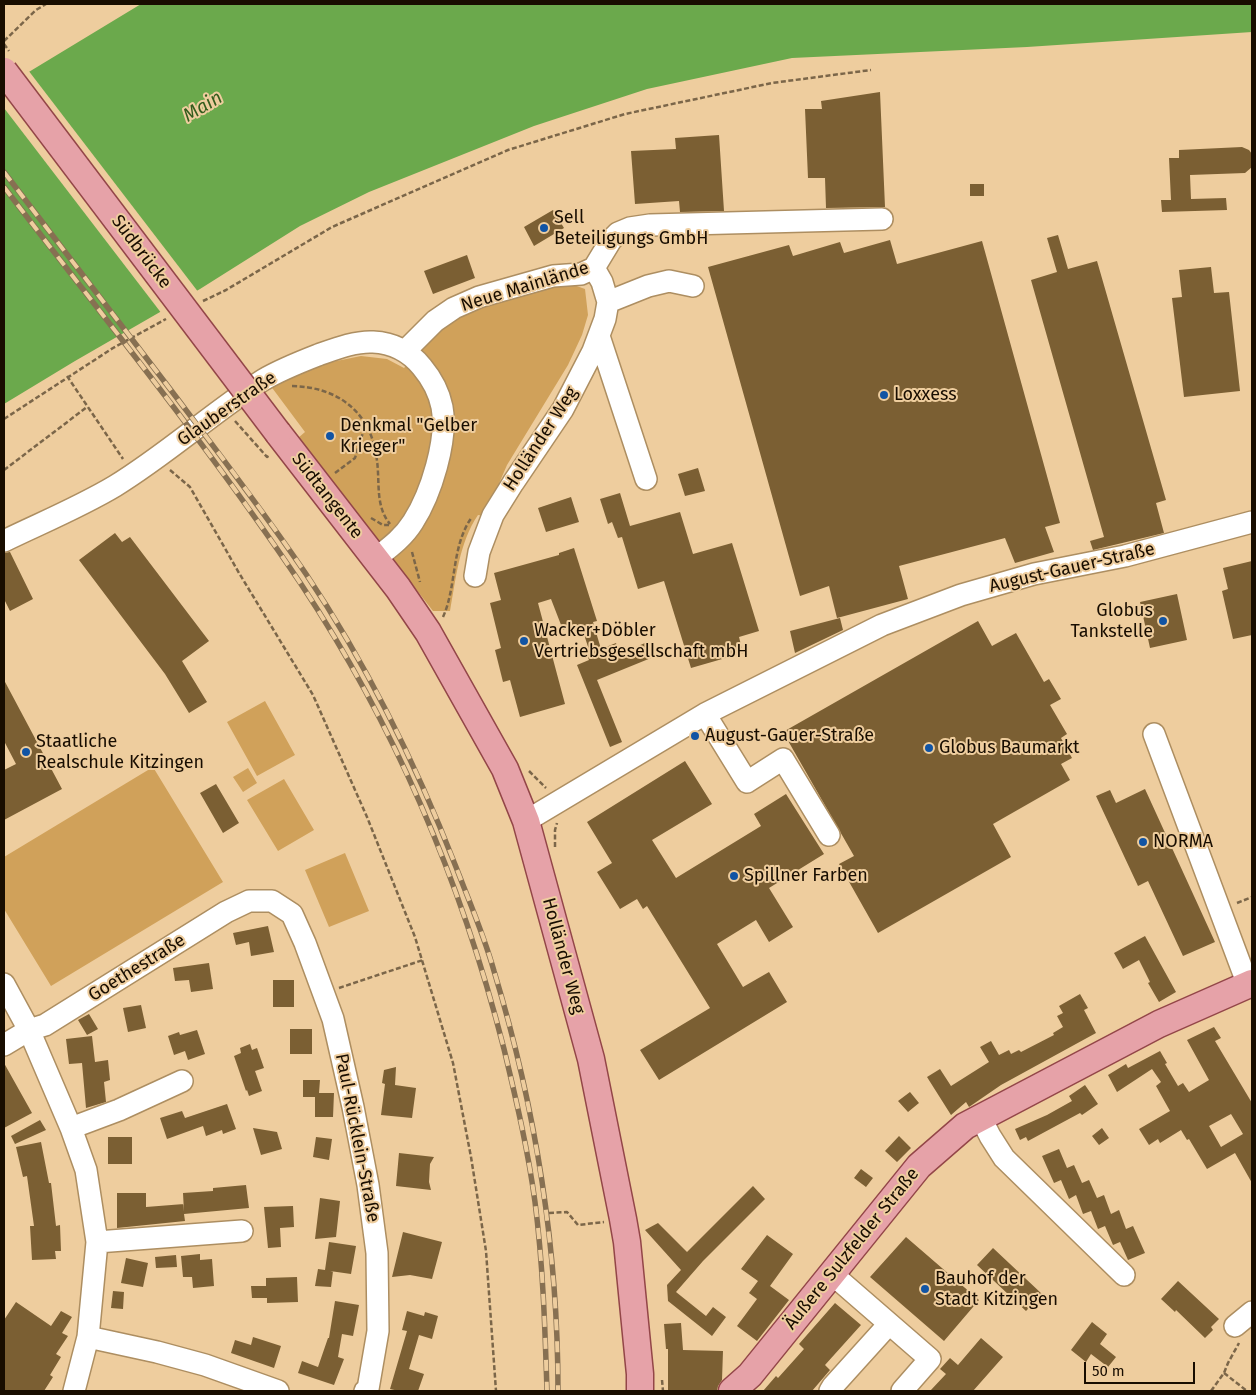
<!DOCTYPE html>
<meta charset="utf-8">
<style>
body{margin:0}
#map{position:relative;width:1256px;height:1395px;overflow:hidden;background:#eecd9e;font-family:"Fira Sans",sans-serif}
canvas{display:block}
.frame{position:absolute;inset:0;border:5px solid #180d00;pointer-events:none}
.scale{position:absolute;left:1084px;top:1362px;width:111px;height:22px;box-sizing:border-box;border:2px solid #180d00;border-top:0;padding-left:6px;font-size:15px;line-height:18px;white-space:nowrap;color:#180d00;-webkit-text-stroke:4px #eecd9e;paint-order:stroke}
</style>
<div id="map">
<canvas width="1256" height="1395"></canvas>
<div class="frame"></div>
<div class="scale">50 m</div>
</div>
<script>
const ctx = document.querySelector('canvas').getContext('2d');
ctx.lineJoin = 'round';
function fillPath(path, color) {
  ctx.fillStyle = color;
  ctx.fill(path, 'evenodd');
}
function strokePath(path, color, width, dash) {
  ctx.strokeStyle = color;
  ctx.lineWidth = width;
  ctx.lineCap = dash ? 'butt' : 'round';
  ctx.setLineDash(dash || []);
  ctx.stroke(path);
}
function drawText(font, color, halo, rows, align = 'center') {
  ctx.font = font + ' "Fira Sans",sans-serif';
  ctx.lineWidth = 4;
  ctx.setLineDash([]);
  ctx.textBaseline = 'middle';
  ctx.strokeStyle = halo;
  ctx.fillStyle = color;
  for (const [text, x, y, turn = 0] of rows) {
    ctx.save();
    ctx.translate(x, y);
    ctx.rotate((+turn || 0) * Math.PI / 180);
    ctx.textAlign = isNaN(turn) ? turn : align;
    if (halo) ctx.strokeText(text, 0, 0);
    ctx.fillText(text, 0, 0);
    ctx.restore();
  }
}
const green = new Path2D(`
 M571,284L585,289L588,315L582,335L568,365L507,465L485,516L478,515C459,543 456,579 450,611H433L298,438L305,432L270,385L312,366L361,356L387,359L404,368L438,333L462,314L536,289Z
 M265,701L295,755L257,776L227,722Z
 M153,767L223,882L51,986L4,909V857Z
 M248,768L257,783L243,792L233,777Z
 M284,779L314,830L278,851L247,800Z
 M345,853L369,911L329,927L305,870Z`);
const water = new Path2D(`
 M141,4H1252V32L1027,47L792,58L647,89L534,126L369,192L300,226L200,289L75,361L4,404V87Z`);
const pier = new Path2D(`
 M28,70L199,293L162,314L4,108V85Z`);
const building = new Path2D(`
 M880,92L885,207L826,208L825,178H808L805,109H822L821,101Z
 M719,135L724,211L680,212L679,201L635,204L631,151L676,149L675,138Z
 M1242,147L1249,150L1252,154V167L1245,173L1190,175L1191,199L1226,198L1227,210L1162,212L1161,200H1171L1169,158H1179V150Z
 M970,184H984V196H970Z
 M553,210L564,228L534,246L524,227Z
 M1058,235L1068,269L1097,261L1166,500L1156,503L1164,533L1093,550L1090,541L1104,537L1031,280L1057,272L1047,238Z
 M890,240L897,264L982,241L1060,523L1045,527L1054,552L1015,563L1005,538L899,566L908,599L837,618L829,586L800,596L708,267L789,245L793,256L840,242L844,253Z
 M467,255L475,278L433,294L424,271Z
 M1211,267L1214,293L1229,292L1240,391L1184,397L1172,298L1182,297L1179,270Z
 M698,468L705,491L685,496L678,474Z
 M620,493L630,526L680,512L693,554L732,543L759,631L739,637L743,653L691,668L664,581L638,589L622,537L618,538L612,522L608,524L600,499Z
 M571,497L579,522L546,532L538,508Z
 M115,533L122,542L130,537L209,641L182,661L207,702L189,713L165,674L79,560Z
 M574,548L597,621L593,622L601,649L616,643L618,649L625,646L627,651L645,643L651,658L597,680L622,742L610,747L577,665L589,660L587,655L590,653L581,625L563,630L551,599L538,603L565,704L520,717L510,680L503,682L495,650L501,648L490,603L501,600L494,573L559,555V553Z
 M10,552L33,599L10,611L4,599V553Z
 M1252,561V635L1233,639L1222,591L1228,589L1223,568Z
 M1177,594L1187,640L1150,648L1140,602Z
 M840,618L843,630L795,653L790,631Z
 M978,621L992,646L1016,633L1044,682L1049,679L1061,699L1050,705L1067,734L1061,738L1072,758L1061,764L1070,780L993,824L1011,857L878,933L839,864L854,856L783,732Z
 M4,680L62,789L4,820V770L16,764L4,741Z
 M685,761L712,804L652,840L676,878L761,826L754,814L786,794L824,854L769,888L793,927L769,942L756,920L717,944L743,987L769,972L787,1002L659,1080L640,1050L710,1008L647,906L643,909L637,899L620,909L597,872L612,863L587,822Z
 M216,784L239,823L223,833L200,793Z
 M1145,789L1215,942L1183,956L1148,881L1138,886L1096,796L1110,790L1116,803Z
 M268,926L274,952L251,956L249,942L236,945L233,933Z
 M1145,936L1176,992L1159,1002L1148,983L1150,982L1139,960L1123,969L1114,953Z
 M209,963L213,989L191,992L189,980L175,981L173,968Z
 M273,980H294V1007H273Z
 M1080,994L1088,1008L1084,1010L1096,1033L1001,1085L969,1107L966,1102L951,1115L927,1077L940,1069L951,1086L989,1062L980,1047L991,1041L999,1055L1009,1050L1011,1054L1019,1050L1021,1052L1054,1035L1053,1033L1063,1027L1057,1016L1063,1013L1059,1006Z
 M141,1005L146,1028L128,1032L123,1008Z
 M89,1014L98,1029L87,1035L78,1020Z
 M1214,1027L1221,1038L1215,1041L1252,1103V1183L1235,1153L1207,1169L1189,1139L1187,1140L1181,1130L1160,1143L1158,1139L1149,1145L1139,1129L1170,1111L1156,1086L1161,1082L1152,1069L1117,1092L1108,1075L1126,1064L1128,1068L1160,1051L1167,1063L1165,1064L1178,1086L1183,1083L1189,1092L1209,1080L1187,1040ZM1231,1114L1243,1134L1221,1147L1209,1126Z
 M290,1029H312V1054H290Z
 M197,1030L205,1054L188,1060L185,1051L174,1055L168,1036L179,1032L180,1035Z
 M92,1036L95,1062L108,1060L110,1080L104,1082L106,1102L86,1108L82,1063L69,1064L66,1039Z
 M250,1044L252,1050L257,1048L264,1068L255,1071L262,1091L249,1096L247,1090L246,1091L234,1056L241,1053L240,1048Z
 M4,1063L32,1113L4,1128Z
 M396,1067L395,1085L416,1088L412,1118L381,1115L385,1084L382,1083L384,1070Z
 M303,1080H320L319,1093H334L333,1117H315V1097H303Z
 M1085,1085L1098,1104L1082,1115L1080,1113L1028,1141L1026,1137L1020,1140L1015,1129L1047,1115L1072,1101L1069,1096Z
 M910,1092L919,1103L908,1112L898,1101Z
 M227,1104L236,1129L223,1134L222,1130L206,1136L203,1126L167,1139L160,1118L182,1111L185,1118Z
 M40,1120L46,1130L15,1144L11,1136Z
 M253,1128L277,1132L282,1149L261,1155Z
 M1102,1128L1109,1138L1099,1145L1092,1136Z
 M899,1136L911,1148L897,1162L885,1151Z
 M108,1137H132V1164H108Z
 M316,1137L332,1139L329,1160L313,1157Z
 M41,1142L49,1183H51L56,1226L60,1225L61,1251H55L56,1259L32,1260L30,1226H34L27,1176L23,1177L16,1147Z
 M1059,1149L1067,1168L1074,1165L1082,1183L1089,1180L1097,1198L1104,1195L1111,1214L1119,1210L1126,1229L1133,1226L1145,1253L1128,1260L1120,1242L1113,1245L1105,1226L1098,1229L1091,1211L1083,1214L1076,1195L1069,1199L1061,1180L1054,1183L1042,1156Z
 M399,1153L434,1157L430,1164L429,1182L431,1190L396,1186Z
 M861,1169L873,1178L866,1187L854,1178Z
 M246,1185L249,1208L184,1214L185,1221L117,1228V1193H146V1207L184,1204V1212L183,1193L213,1191V1188Z
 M753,1186L765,1199L703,1261L676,1292L706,1316L713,1307L726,1317L712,1336L668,1301L667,1285L681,1270L645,1230L658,1223L687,1252Z
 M320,1198L340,1201L336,1237L315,1239Z
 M293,1206L294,1227L280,1228L281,1247L268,1248L264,1207Z
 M403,1232L442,1242L432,1279L410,1275L392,1277Z
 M767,1235L793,1254L770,1286L789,1300L757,1341L737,1326L757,1299L749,1293L758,1281L741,1269Z
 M906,1237L979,1300L944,1341L870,1277Z
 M329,1242L356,1246L351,1274L330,1271H333L331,1287L315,1286L318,1269L325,1270Z
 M993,1248L1042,1294L1026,1311L977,1265Z
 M200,1254V1260L212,1259L214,1286L193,1288L192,1277H183L181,1256Z
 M176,1255L177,1267L156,1268L155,1257Z
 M126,1258L148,1263L143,1287L121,1283Z
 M297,1277L298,1302L267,1303V1298H252L251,1286H266V1278Z
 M1178,1281L1219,1319L1211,1327L1213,1330L1205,1338L1176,1310L1175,1312L1161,1299Z
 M113,1291L124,1292L123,1309L111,1308Z
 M335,1301L359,1305L353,1336L342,1334L338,1357L344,1359L334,1385L298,1373L302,1361L318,1367L328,1338H329Z
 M16,1302L51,1326L61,1311L72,1317L62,1333L68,1336L56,1354L61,1357L50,1375L53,1377L44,1391H4V1320Z
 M835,1303L861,1325L825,1365L830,1370L812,1391H763L776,1376L778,1378L804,1349L799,1344Z
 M407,1311L424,1316L425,1312L438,1316L432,1339L419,1335L409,1369L424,1374L418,1391H399L390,1389L407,1331L402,1330Z
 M1092,1322L1107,1334L1100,1344L1116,1357L1108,1367L1091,1354L1086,1362L1071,1350Z
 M681,1323L683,1350L723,1351L722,1380L718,1386L717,1391H668V1349H666L664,1324Z
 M253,1337L281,1346L274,1368L231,1353L235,1340L251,1345Z
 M981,1338L1003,1357L973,1391H930L946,1374L940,1369L950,1358L958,1365Z`);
const path = new Path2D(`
 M4,41L36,10L46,4
 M203,301L226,290L332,227L508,150L625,114L772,83L871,70
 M67,376L123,459
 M292,386C339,387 372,413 377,461C380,482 375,506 390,524
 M4,419L113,348L166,319
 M235,421L267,457L270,455
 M4,470L87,407
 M170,470L190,487L239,573L313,695L367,817L415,937L453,1063L471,1157L486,1251L496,1391
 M335,473L355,458L365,426
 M371,518L383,525H389
 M412,552L420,582
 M443,617C457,586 451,546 472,517
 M529,771L546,788
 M555,847V830L557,823
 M1237,903L1252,897
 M339,988L423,960
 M549,1213L567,1212L578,1225L604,1222
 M1224,1373L1247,1391
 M662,1380L663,1391
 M1211,1391L1224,1373L1228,1363L1239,1343`);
const minor = new Path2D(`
 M608,302L648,286L669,281L693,286
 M599,336L646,479
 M405,351L435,321L454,308L479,297L553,276L581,274L594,268L611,240L618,233L630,228L650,225L882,219
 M4,541C41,523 80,507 115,486C167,454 212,413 263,380C280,370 300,362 318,355C335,349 355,341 373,342C393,343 410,352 422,367C432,379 439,392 442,407C448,440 431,494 413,522C403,538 389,548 375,559
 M475,576L479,552L493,515L513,483L563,409L593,351L605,319L608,302L602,282L594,268
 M705,714L747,782L783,759L829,835
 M1154,734L1248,985
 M526,821L705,714L882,625L961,595L1034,574L1125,556L1252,522
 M4,984L29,1030L71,1128L86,1170L97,1242L88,1337L74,1391
 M4,1045L29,1030L45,1025L226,912L249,901H272L292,914L305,943L333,1019L353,1107L368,1185L377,1253L378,1331L368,1389L365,1391
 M981,1118L990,1136L1004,1158L1124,1275
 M71,1128L119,1110L182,1081
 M97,1242L242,1231
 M832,1274L930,1359L902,1391
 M1235,1326L1252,1312
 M88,1337L157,1352L205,1365L278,1391
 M830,1391L833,1386L889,1324`);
const major = new Path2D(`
 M278,433L398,588L428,632L505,769L526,821L591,1059L623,1219L627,1242L640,1374V1391
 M732,1391L750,1375L919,1166L965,1126L1159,1024L1252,983`);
const rail = new Path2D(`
 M4,172C58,243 113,314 167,385C214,447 262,509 306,574C367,665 416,764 456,867C469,901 484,935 494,971C535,1106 558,1250 558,1391
 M4,187C104,318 209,447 301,584C395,726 462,884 504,1049C516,1099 528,1150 535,1202C543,1264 545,1328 547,1391`);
const pathBridge = new Path2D(`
 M4,44L9,51`);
const majorBridge = new Path2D(`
 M4,71L278,433`);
const markers = [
 [544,228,5,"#1154a4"],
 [884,395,5,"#1154a4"],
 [330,436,5,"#1154a4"],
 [1163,621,5,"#1154a4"],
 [524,641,5,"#1154a4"],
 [695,736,5,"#1154a4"],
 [929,748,5,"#1154a4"],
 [26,752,5,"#1154a4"],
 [1143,842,5,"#1154a4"],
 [734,876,5,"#1154a4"],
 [925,1289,5,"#1154a4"]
];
const poiNames = [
 ["Sell",554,218],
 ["Beteiligungs GmbH",554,239],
 ["Loxxess",894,395],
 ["Denkmal \"Gelber",340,426],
 ["Krieger\"",340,447],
 ["Globus",1153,611,"right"],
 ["Tankstelle",1153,632,"right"],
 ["Wacker+Döbler",534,631],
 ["Vertriebsgesellschaft mbH",534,652],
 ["August-Gauer-Straße",705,736],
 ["Staatliche",36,742],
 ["Realschule Kitzingen",36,763],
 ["Globus Baumarkt",939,748],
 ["NORMA",1153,842],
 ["Spillner Farben",744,876],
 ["Bauhof der",935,1279],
 ["Stadt Kitzingen",935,1300]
];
const streetNames = [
 ["Südbrücke",141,252,53],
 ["Neue Mainlände",525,287,-17],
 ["Glauberstraße",227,409,-35],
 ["Holländer Weg",541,439,-57],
 ["Südtangente",327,496,52],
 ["August-Gauer-Straße",1072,568,-13],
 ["Holländer Weg",563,956,75],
 ["Goethestraße",137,968,-32],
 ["Paul-Rücklein-Straße",357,1138,79],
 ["Äußere Sulzfelder Straße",852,1249,-51]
];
const waterNames = [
 ["Main",203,107,-31]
];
fillPath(green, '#d0a15a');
fillPath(water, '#6ba94c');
fillPath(pier, '#eecd9e');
fillPath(building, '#7b5f33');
strokePath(minor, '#ad8e61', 24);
strokePath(major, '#934648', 29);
strokePath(path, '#7b6649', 2.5, [5, 2.5]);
strokePath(minor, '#fff', 21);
strokePath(major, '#e6a2a8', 26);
strokePath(rail, '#877052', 5.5);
strokePath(rail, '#eecd9e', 4, [11]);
strokePath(majorBridge, '#934648', 29, []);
strokePath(pathBridge, '#7b6649', 2.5, [5, 2.5]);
strokePath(majorBridge, '#e6a2a8', 26);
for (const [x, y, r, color] of markers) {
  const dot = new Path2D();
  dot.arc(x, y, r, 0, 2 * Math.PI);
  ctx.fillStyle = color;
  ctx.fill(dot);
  strokePath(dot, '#eecd9e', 2);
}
drawText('18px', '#180d00', '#eecd9e', poiNames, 'left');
drawText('18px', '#180d00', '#eecd9e', streetNames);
drawText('italic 19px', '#345d1e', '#eecd9e', waterNames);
</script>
